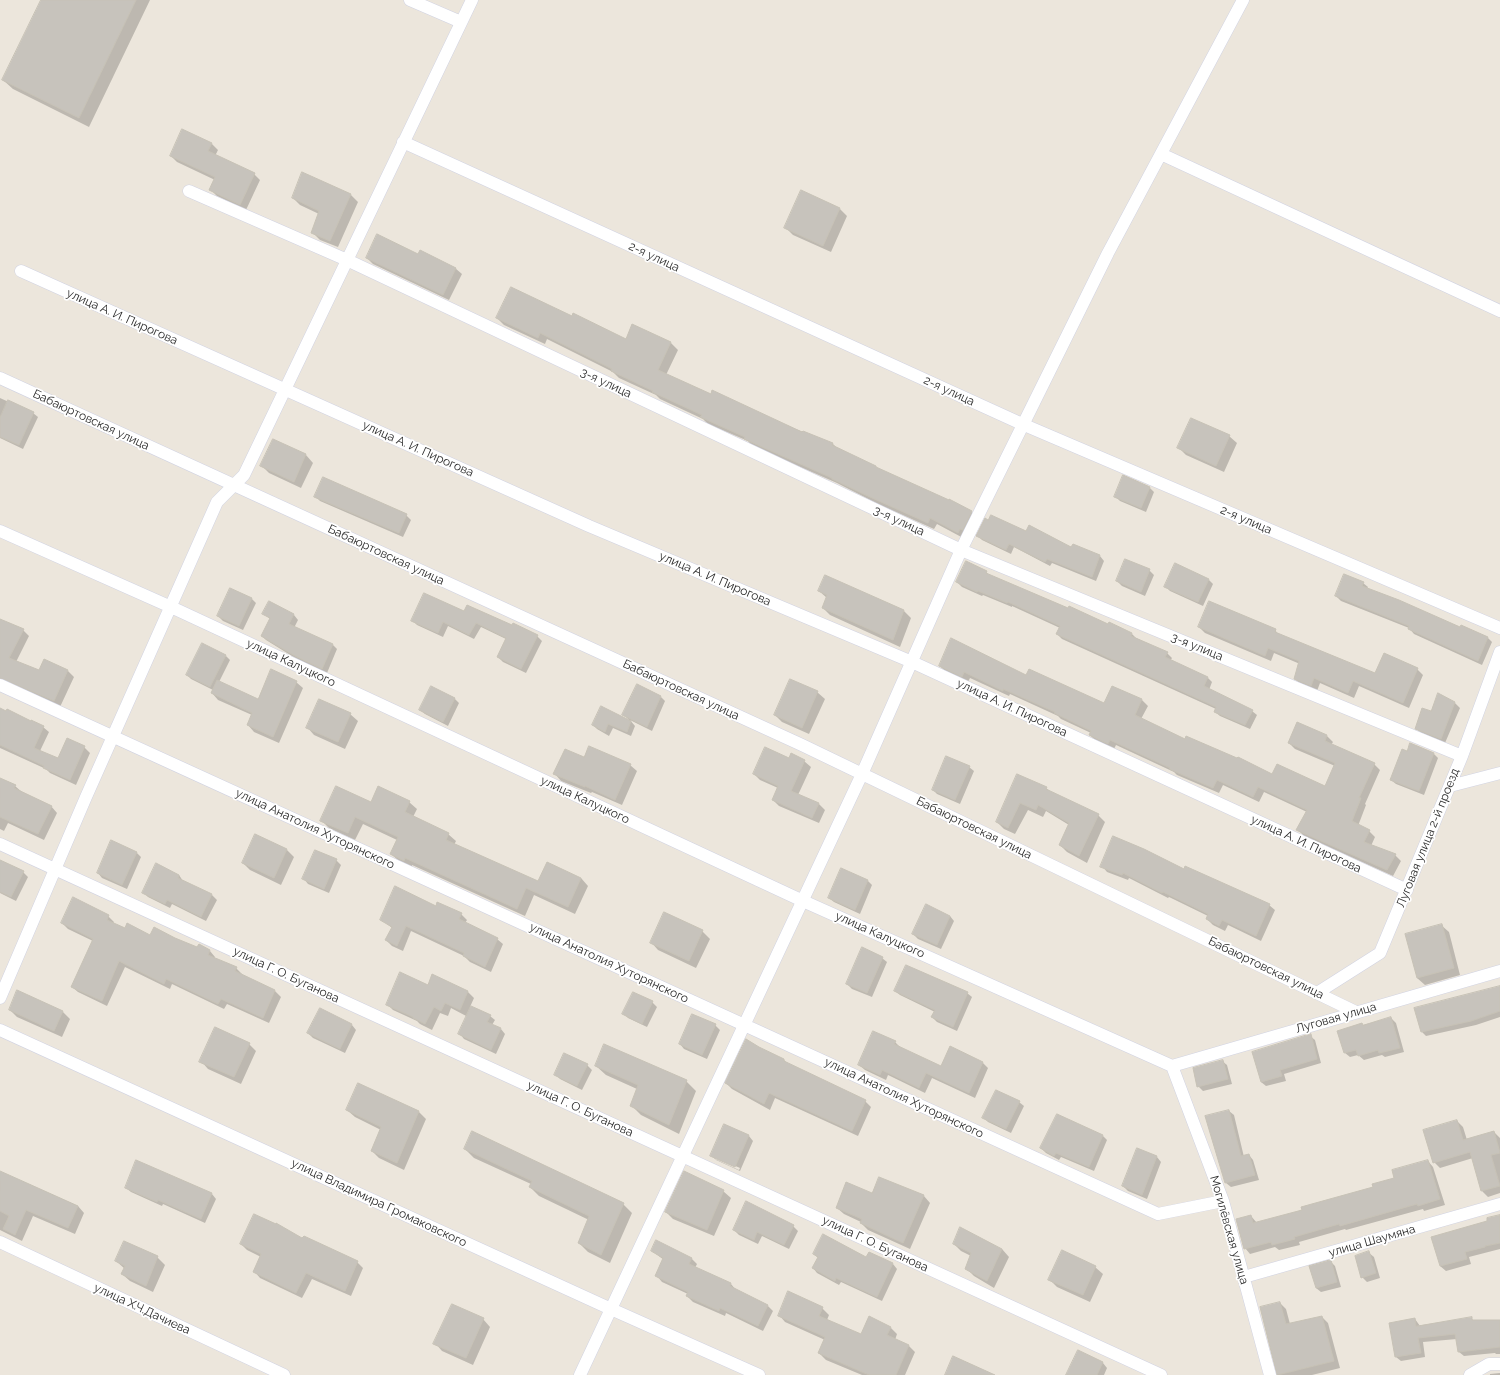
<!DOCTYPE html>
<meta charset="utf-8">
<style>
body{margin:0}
canvas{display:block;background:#ece6dc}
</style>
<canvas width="1500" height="1375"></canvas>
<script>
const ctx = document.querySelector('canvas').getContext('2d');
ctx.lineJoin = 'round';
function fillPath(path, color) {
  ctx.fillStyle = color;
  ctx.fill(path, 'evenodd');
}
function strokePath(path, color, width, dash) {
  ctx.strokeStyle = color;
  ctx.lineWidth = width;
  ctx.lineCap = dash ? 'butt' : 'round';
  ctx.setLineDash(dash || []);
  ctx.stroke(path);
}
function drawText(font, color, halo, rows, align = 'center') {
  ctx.font = font + ' Raleway,sans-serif';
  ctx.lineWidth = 3.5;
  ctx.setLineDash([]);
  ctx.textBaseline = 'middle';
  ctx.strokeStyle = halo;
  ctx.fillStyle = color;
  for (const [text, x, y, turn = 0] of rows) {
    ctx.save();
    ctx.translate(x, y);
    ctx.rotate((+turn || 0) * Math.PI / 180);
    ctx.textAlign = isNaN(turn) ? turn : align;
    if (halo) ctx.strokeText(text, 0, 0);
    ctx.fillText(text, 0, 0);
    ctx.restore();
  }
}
const shadow = new Path2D(`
 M42,0H150L89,127L13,89L3,80Z
 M183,130L212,144L218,150L215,156L254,174L260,180L246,210L217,196L211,190L215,180L177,162L171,156Z
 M802,192L840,209L847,216L831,252L793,235L786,228Z
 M351,195L358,202L338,247L320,240L312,232L319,214L300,205L293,198Z
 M419,255L455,268L462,274L449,300L373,264L367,258Z
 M572,317L626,340L633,325L671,343L678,350L666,375L711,395L833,444L837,448L876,467L879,470L971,512L978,519L965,539L937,524L934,529L878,504L837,483L752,446L748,441L708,424L703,419L660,399L656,395L619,378L613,372L547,339L545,344L504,325L497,318Z
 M0,398L33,413L38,417L23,449L0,438Z
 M1229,436L1237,443L1224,472L1186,455L1179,448Z
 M273,440L306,455L313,463L301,488L269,473L261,465Z
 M1149,487L1154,492L1146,512L1120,501L1115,496Z
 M316,497L406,515L411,520L403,537L320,501Z
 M1027,533L1100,556L1104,561L1096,581L1052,563L1050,566L1014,547L1011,554L982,540L978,536Z
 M1175,565L1209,580L1213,584L1203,606L1170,591L1165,586Z
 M1149,570L1154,575L1145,596L1122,586L1117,581Z
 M986,572L989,575L1109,626L1132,634L1136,638L1167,653L1172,658L1170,661L1208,678L1212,682L1209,690L1252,711L1257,715L1250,729L1220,716L1215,712L1216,709L1062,639L1057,634L1060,628L1012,606V607L983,595L982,596L962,587L957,582Z
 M826,576L904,611L911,618L900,647L830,615L823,608L827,598L819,591Z
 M1363,583L1368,587L1367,589L1461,629L1462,626L1488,638L1492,642L1482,665L1414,634L1409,628L1341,601L1336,596Z
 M251,598L256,603L243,630L223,621L218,616Z
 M269,603L294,615L298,620L294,628L333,645L337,649L327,673L300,661L266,640L262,636L270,619L263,613Z
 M464,613L537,636L542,641L526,673L503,662L498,657L506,639L481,627L474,639L448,626L443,637L417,625L413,621Z
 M0,620L23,630L29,636L16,662L40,672L45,661L68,671L74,677L60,707L0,681Z
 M1199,627L1275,630L1279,635L1376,674L1417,669L1423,675L1409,708L1359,686L1354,698L1320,683L1317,691L1301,685L1295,679L1300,664L1274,653L1271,661L1205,633Z
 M226,656L230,660L219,682L259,700L296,682L303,688L279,743L254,732L248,725L252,715L218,700L212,693L213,690L191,679L187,675Z
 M940,666L1027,676L1105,704L1142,700L1148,706L1141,719L1185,740L1273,775L1325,787L1335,766L1295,749L1289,743L1327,736L1333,742L1331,745L1374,764L1380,770L1365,804L1366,805L1358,826L1369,831L1375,837L1371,846L1395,855L1401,861L1393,876L1304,836L1298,830L1307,812L1264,792L1259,802L1223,785L1219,793L1177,775L1174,772L1116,745L1114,749L1096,741L1090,735L1091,733L1061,719L1058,716L1010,694L1009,696L970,678L968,682L946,672Z
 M817,692L825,699L809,734L782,722L775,715Z
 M1439,695L1455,703L1460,708L1445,743L1421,733L1416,728L1431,712Z
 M661,697L665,701L652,731L630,720L635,726L631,736L613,728L609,736L597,729L593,725L629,720L624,715Z
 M454,698L459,703L448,726L425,714L420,710Z
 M0,709L43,727L49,732L40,751L59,760L84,747L90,753L76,785L50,773L46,769L0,748Z
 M350,714L358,721L345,749L314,735L307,727Z
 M1408,752L1434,754L1438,758L1424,795L1396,784L1391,780Z
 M585,759L630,765L637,771L622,805L592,792L591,793L561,781L555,774Z
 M790,759L804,761L811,767L798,795L819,804L825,810L819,823L779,806L773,800L778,788L760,780L754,774Z
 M969,767L974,771L960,804L937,794L933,790Z
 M1018,775L1046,788L1052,793L1098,815L1105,822L1087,863L1067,852L1060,845L1069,825L1046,811L1043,817L1028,810L1015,834L1004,829L997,822Z
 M0,779L15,786L22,792L51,806L57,813L44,840L8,823L4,831L0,829Z
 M409,802L417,809L413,817L448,834L456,841L454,845L539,883L581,878L588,886L575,914L534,895L525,916L412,865V867L399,861L391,854L397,840L363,824L355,840L329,828L321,820L371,803Z
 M256,835L287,850L294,857L281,885L250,870L243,863Z
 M136,852L141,857L127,889L102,878L98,873Z
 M336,860L341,865L329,893L308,884L304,879Z
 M0,861L23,872L28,877L16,901L0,893Z
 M1102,866L1184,871L1269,905L1275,910L1261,941L1228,925L1225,931L1213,925L1207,919L1208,916L1169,897L1168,898L1129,878L1128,880L1107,872Z
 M842,869L868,881L872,885L860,914L834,902L829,898Z
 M179,875L183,881L212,895L217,900L206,921L172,904L170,908L148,897L143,892Z
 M436,907L461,914L467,920L465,923L497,939L503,944L491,972L470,962L464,956L411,931L403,951L392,946L386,940L392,928L381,919Z
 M665,913L702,931L710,939L696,968L658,950L651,942Z
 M108,916L114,922L113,924L126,929L210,951L215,957L214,959L236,968L242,974L241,975L275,991L281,997L269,1023L227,1004L224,1009L172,984L170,989L125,967L107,1006L78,992L72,987L93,941L68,929L62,923Z
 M950,916L954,921L941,949L918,939L913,934Z
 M1441,925L1449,932L1460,975L1425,985L1417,978Z
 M882,958L887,962L872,997L852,989L847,984Z
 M433,976L468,992L474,998L470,1007L490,1016L495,1020L492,1025L501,1029L505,1034L496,1054L464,1039L460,1034L468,1017L451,1008L448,1016L440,1013L432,1030L420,1024L417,1021L393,1010L387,1004L428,986Z
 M1500,987V1017L1476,1025L1426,1036L1422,1032Z
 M18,991L63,1012L70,1019L62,1037L17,1017L10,1010Z
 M895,991L967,993L972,997L957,1031L937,1022L932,1017L935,1012L900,995Z
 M652,1002L657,1007L647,1027L628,1018L624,1014Z
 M320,1009L352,1025L356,1030L345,1053L313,1038L308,1033Z
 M1391,1018L1396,1023L1404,1052L1385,1057L1382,1055L1364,1060L1358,1055L1350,1057L1345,1053L1364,1026Z
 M715,1025L720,1030L707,1059L684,1049L680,1044Z
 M1310,1036L1315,1040L1321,1063L1284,1074L1286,1081L1266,1086L1261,1082Z
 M895,1042L901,1048L941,1067L950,1048L983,1063L988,1068L975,1098L932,1078L925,1093L888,1075L886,1080L865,1070L859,1065Z
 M249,1044L256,1051L241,1084L208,1069L201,1061Z
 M759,1048L784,1060L788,1064L865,1101L871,1107L858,1136L775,1098L770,1110L732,1089L726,1083Z
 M1222,1061L1227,1065L1232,1084L1203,1091L1198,1086Z
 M587,1065L592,1070L582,1090L560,1079L556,1075Z
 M596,1066L686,1081L696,1091L679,1134L641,1115L631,1105L637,1089L606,1075Z
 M359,1084L419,1112L426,1119L404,1170L379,1158L372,1151L381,1130L355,1117L347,1110Z
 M1019,1102L1024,1106L1011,1133L988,1122L983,1117Z
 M1229,1111L1234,1115L1244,1157L1249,1155L1253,1160L1259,1180L1231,1187L1226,1183Z
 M1457,1121L1463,1127L1467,1140L1494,1132L1500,1138V1193L1488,1197L1482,1191L1473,1158L1440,1168L1434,1162Z
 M725,1125L749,1136L753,1141L740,1171L716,1160L711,1155ZM715,1157L740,1168L739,1170L715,1159Z
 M1103,1136L1107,1140L1094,1171L1061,1157L1059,1160L1046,1153L1041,1148Z
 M465,1149L623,1204L632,1213L610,1263L588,1252L579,1243L589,1220L539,1196L530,1187L531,1184L474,1158Z
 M1138,1150L1157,1157L1161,1162L1147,1199L1128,1191L1123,1186Z
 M1428,1161L1433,1167L1445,1205L1424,1211L1423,1209L1346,1230L1345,1229L1299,1242L1300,1245L1279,1250L1275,1247L1250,1254L1245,1248L1251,1216L1257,1223L1303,1210L1374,1188L1395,1179Z
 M137,1162L212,1194L216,1199L205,1223L163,1204L162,1206L131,1192L126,1188Z
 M0,1172L78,1206L84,1213L75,1234L33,1216L22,1241L0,1230Z
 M880,1179L924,1196L930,1203L910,1249L868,1230L861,1223V1222L844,1214L837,1208L873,1194Z
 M723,1191L731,1198L714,1236L673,1219L666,1212Z
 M1500,1216V1249L1469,1257L1471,1264L1446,1271L1440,1266L1488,1222Z
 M793,1226L798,1231L789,1249L762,1236L758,1244L739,1235L734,1230Z
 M303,1240L357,1262L363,1268L351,1296L312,1279L302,1298L260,1278L254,1271L261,1257L247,1250L241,1244Z
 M954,1244L1002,1249L1009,1257L994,1288L974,1276L967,1269L971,1256L961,1251Z
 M652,1251L691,1258L697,1264L695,1268L731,1284L736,1290L767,1305L773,1311L763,1331L726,1313L725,1316L693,1302L687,1296L688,1294L662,1282L657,1276L664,1260Z
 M869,1253L893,1264L897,1269L882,1301L841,1282L839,1285L817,1273L813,1268L818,1258L814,1254L867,1258Z
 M1369,1253L1374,1257L1380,1278L1367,1282L1362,1277Z
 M157,1257L165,1265L153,1292L130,1281L122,1274L125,1269L116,1261Z
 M1330,1261L1335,1266L1341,1287L1321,1292L1316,1288Z
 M1095,1267L1103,1274L1090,1302L1057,1287L1049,1279Z
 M1280,1303L1286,1309L1290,1324L1322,1317L1328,1323L1340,1368L1312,1375H1278Z
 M822,1308L829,1315L827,1320L862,1335L870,1317L891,1328L897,1334L895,1340L909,1346L915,1352L905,1375H862L826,1360L819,1353L825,1340L785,1322L779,1315Z
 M1471,1318L1474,1321H1500V1354H1496L1495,1353L1464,1356L1459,1352L1457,1339L1423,1342L1425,1357L1401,1361L1396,1357L1415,1319L1420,1326Z
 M483,1319L490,1327L473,1365L442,1351L435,1343Z
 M1078,1352L1103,1363L1107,1368L1104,1375H1068Z
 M1500,1373V1375H1490V1374Z`);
const building = new Path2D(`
 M41,0H136L79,118L2,80Z
 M182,129L212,143L208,151L255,173L240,205L209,190L215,177L170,156Z
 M302,172L351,194L330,241L311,233L319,211L292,198Z
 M801,190L840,208L823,246L784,228Z
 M377,234L418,254L420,250L456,268L443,295L366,258Z
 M511,287L572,316L573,313L626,339L632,324L671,342L658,370L711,394L712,390L802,432L803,431L833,443L832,445L876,466V467L949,500V499L972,511L963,530L960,529L958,533L930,518L928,523L870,497L832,479V478L744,439L745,437L700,417L702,415L652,392L653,391L611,371L612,369L540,333L538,338L496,318Z
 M8,400L34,412L19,445L0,437V418Z
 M1191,418L1230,435L1216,466L1177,448Z
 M273,439L306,454L294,482L260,466Z
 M1123,475L1150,487L1141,508L1114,497Z
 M323,477L407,514L399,533L314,497Z
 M991,515L1026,531L1029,525L1071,547L1073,544L1100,555L1092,577L1047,559L1045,562L1009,544L1006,550L976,536L985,518L988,520Z
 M1125,559L1150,569L1141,592L1116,581Z
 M966,561L987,571L986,573L1068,608L1069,606L1108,624L1109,622L1132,633L1131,636L1168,652L1165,657L1208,677L1204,686L1253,710L1245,725L1214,712L1216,707L1056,634L1060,626L1008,602L1007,603L978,591L977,592L956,582Z
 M1175,563L1209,579L1198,602L1164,587Z
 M1344,574L1364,582L1362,586L1399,600L1460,627L1461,625L1488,637L1478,661L1408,629L1409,626L1335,596Z
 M825,575L904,610L893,640L822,608L827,595L818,591Z
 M230,588L252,598L239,626L217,616Z
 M424,593L464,611L467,605L512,625L513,623L538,635L521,669L497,657L506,638L476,623L469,635L443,622L438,633L411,621Z
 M269,601L294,614L289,624L333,644L322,669L295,656L261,636L270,618L262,614Z
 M1209,601L1276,629L1275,632L1375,673L1384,653L1418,668L1403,703L1353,681L1348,693L1314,678L1311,686L1294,679L1299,661L1268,648L1265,656L1198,627Z
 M0,619L24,629L9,658L39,670L44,659L68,670L54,701L0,678Z
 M951,638L1026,675L1029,669L1104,703L1112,686L1142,699L1135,715L1185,739L1186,736L1237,758L1238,757L1272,774L1277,764L1325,786L1335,763L1288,743L1297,722L1327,735L1325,741L1375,763L1359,798H1361L1352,821L1370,830L1364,842L1396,854L1387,870L1296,830L1307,810L1258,787L1253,797L1217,780L1213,788L1169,769L1170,768L1110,740L1108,744L1089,735L1091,731L1054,713L1055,712L1003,689V691L964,672L962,677L939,666Z
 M202,643L226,655L210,687L186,675Z
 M271,669L297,681L273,737L247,725L252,713L211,693L217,680L258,699Z
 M790,679L818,691L802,728L774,715Z
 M637,684L661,696L647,727L622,715Z
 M431,686L455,698L443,722L419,710Z
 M1438,693L1455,702L1441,739L1415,729L1422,708L1431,711Z
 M319,699L351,713L338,742L306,728Z
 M601,706L631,721L627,732L608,724L605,732L592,725Z
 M0,708L6,711L7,709L31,721V720L44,726L34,748L58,758L67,738L85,746L70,780L43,768L44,766L0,745Z
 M1410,743L1434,753L1419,791L1390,780L1402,749L1407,751Z
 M589,746L631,764L615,800L585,786V787L553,774L565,749L584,757Z
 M765,747L789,758L791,753L805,760L791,791L819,803L812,818L772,800L778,786L753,774Z
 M946,756L970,766L955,800L932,790Z
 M1017,774L1047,787L1046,789L1099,814L1079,856L1059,845L1069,823L1038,805L1036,810L1020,803L1008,828L996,822Z
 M0,778L16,785L14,788L52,806L38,834L0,817Z
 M336,786L371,802L378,786L410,801L405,812L449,833L446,840L538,881L547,862L581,878L568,907L526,888L517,909L405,858L404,861L390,854L398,837L355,817L348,833L320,821Z
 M255,834L287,849L274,878L242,863Z
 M1113,836L1144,849L1184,869L1185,866L1270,904L1256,936L1222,920L1219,926L1206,919L1208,914L1163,892L1162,893L1123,873L1122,875L1100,867Z
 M111,840L137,852L122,885L97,873Z
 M315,850L337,859L324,889L302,879Z
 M0,860L24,871L11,897L0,892Z
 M156,863L179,875L178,878L212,894L201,917L167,900L165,904L142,893Z
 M841,868L868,880L855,910L828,898Z
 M395,886L436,906L437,902L462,913L459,919L498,938L485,967L463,956L464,953L406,926L397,946L385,940L392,927L380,920Z
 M73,897L109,915L107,920L125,928L127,923L150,935L154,927L175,938L197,947L199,944L210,950L208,955L237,967L235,971L275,990L263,1018L221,999L218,1004L166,979L164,984L119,961L102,1001L71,987L93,939L61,923Z
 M926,904L950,916L937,945L912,934Z
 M664,912L703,930L689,961L650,943Z
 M1442,924L1454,968L1417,978L1405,934Z
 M862,947L883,957L867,993L846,984Z
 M906,965L968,992L953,1027L931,1017L935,1010L894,991Z
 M400,972L428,985L432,974L468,991L460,1010L445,1003L441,1011L434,1007L425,1024L413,1018V1017L386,1005Z
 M1500,986V1011L1471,1021L1421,1032L1414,1008Z
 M17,990L63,1011L54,1031L9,1010Z
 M633,992L653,1001L642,1024L622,1014Z
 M471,1006L491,1015L487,1022L501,1028L491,1050L458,1034Z
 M320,1008L352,1024L340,1049L307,1033Z
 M692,1014L716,1024L702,1055L679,1044Z
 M1391,1017L1400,1048L1379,1053L1378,1050L1358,1056L1356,1050L1344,1053L1337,1031L1362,1023L1363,1025Z
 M215,1027L250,1043L234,1077L199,1062Z
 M873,1031L896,1041L894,1044L941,1066L950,1046L983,1062L969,1093L926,1073L919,1088L882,1070L880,1075L858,1065Z
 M1311,1034L1317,1059L1280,1070L1282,1076L1261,1082L1252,1052Z
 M746,1039L759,1047L784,1059V1061L866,1100L852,1131L769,1093L764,1104L725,1083Z
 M604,1044L687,1080L669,1125L630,1106L638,1085L595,1066Z
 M564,1053L588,1064L577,1086L554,1075Z
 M1223,1060L1228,1079L1197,1087L1193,1068Z
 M358,1083L419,1111L397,1163L371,1151L381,1127L346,1110Z
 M996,1090L1020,1101L1006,1129L982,1118Z
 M1229,1110L1241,1156L1249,1154L1255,1175L1225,1183L1205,1116Z
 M1057,1114L1103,1135L1089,1167L1056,1153L1054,1156L1040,1148Z
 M1457,1120L1463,1140L1494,1131L1500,1153L1491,1155L1500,1186L1481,1191L1470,1152L1433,1163L1423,1130Z
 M724,1124L749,1135L735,1167L710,1156Z
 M472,1131L624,1203L601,1255L578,1243L589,1216L529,1187L532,1181L464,1149Z
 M1137,1148L1157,1156L1142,1195L1122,1186Z
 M136,1160L212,1193L201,1219L158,1200L157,1202L125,1188Z
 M1428,1160L1440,1199L1418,1206L1417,1204L1340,1226L1339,1224L1294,1237L1295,1239L1272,1245L1271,1242L1244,1249L1236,1219L1251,1215L1253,1223L1302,1210L1301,1207L1373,1187L1372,1184L1394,1178L1392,1170Z
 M0,1171L78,1206L68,1228L26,1210L15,1235L3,1229L9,1216L0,1211Z
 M684,1171L724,1190L707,1230L665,1212Z
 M879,1177L924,1195L903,1243L860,1223L862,1219L836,1208L846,1182L872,1193Z
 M746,1201L794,1225L784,1245L757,1232L754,1240L733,1230Z
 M254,1214L276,1224V1223L302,1238L304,1236L358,1261L345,1291L306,1273L296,1293L253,1272L261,1254L240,1244Z
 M1500,1215V1243L1485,1246V1247L1465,1252L1467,1259L1440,1266L1431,1237L1487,1221V1218Z
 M960,1227L1002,1249L987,1281L965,1269L971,1253L953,1244Z
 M823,1234L866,1257L869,1252L893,1263L877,1297L836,1278L835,1281L812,1268L818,1257L813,1254Z
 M656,1240L692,1258L689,1264L731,1283L730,1286L768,1305L758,1326L720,1308L719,1311L686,1296L688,1292L655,1276L663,1258L651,1251Z
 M124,1241L158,1256L146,1286L121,1274L125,1266L115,1261Z
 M1062,1250L1096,1266L1083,1295L1048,1280Z
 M1369,1251L1376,1273L1361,1278L1355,1256Z
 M1331,1260L1337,1282L1316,1288L1309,1266Z
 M788,1291L823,1307L819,1316L861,1334L869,1316L891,1327L887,1335L909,1345L896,1375H869L818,1353L825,1337L778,1316Z
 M1280,1302L1286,1324L1322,1316L1334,1361L1277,1375L1260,1307Z
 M452,1304L484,1318L466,1358L433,1344Z
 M1472,1317V1320H1500V1347L1458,1352L1455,1334L1418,1338L1421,1353L1395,1357L1389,1323L1415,1318L1416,1326Z
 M1078,1350L1103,1362L1097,1375H1066Z
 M953,1356L995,1375H945Z`);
const minor = new Path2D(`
 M410,0L461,22
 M403,142L1022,424L1500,628
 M1161,154L1500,311
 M189,191L347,260L961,550L1462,756
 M21,271L589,526L912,662L1407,890
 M0,378L802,745L1356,1012
 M0,531L171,607L803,901L1172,1066
 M0,685L1158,1214L1223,1201
 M1450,786L1500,773
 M0,844L1161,1375
 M1317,993L1380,953L1462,756L1500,652
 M0,998L86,797L217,502L244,475L472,0
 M0,1030L611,1309L759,1375
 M1172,1066L1500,971
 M1172,1066L1223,1201L1270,1375
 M0,1242L284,1375
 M1244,1277L1500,1204
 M580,1375L862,774L961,550L1108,253L1243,0
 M1470,1375L1489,1364H1500`);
const streetNames = [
 ["2-я улица",654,257,25],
 ["улица А. И. Пирогова",122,317,24],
 ["3-я улица",606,383,25],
 ["2-я улица",949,391,25],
 ["Бабаюртовская улица",91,420,25],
 ["улица А. И. Пирогова",418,449,24],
 ["2-я улица",1246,520,23],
 ["3-я улица",899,521,25],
 ["Бабаюртовская улица",386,555,25],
 ["улица А. И. Пирогова",715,579,23],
 ["3-я улица",1197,647,22],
 ["улица Калуцкого",291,663,25],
 ["Бабаюртовская улица",681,690,25],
 ["улица А. И. Пирогова",1012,708,25],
 ["улица Калуцкого",585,800,25],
 ["Бабаюртовская улица",974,828,26],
 ["улица Анатолия Хуторянского",315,829,25],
 ["Луговая улица 2-й проезд",1428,838,-68],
 ["улица А. И. Пирогова",1306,844,25],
 ["улица Калуцкого",880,935,24],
 ["улица Анатолия Хуторянского",609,963,25],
 ["Бабаюртовская улица",1266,968,26],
 ["улица Г. О. Буганова",286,975,25],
 ["Луговая улица",1336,1018,-16],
 ["улица Анатолия Хуторянского",904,1098,25],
 ["улица Г. О. Буганова",580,1109,25],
 ["улица Владимира Громаковского",379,1203,25],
 ["Могилёвская улица",1229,1230,74],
 ["улица Шаумяна",1372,1241,-16],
 ["улица Г. О. Буганова",875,1244,25],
 ["улица Х.Ч.Дачиева",142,1309,25]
];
fillPath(shadow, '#0003');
fillPath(building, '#c7c3bc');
strokePath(building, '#c7c2b6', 1);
strokePath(minor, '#d1d3e2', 13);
strokePath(minor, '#fff', 12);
drawText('12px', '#2a2a2a', '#fff', streetNames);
</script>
